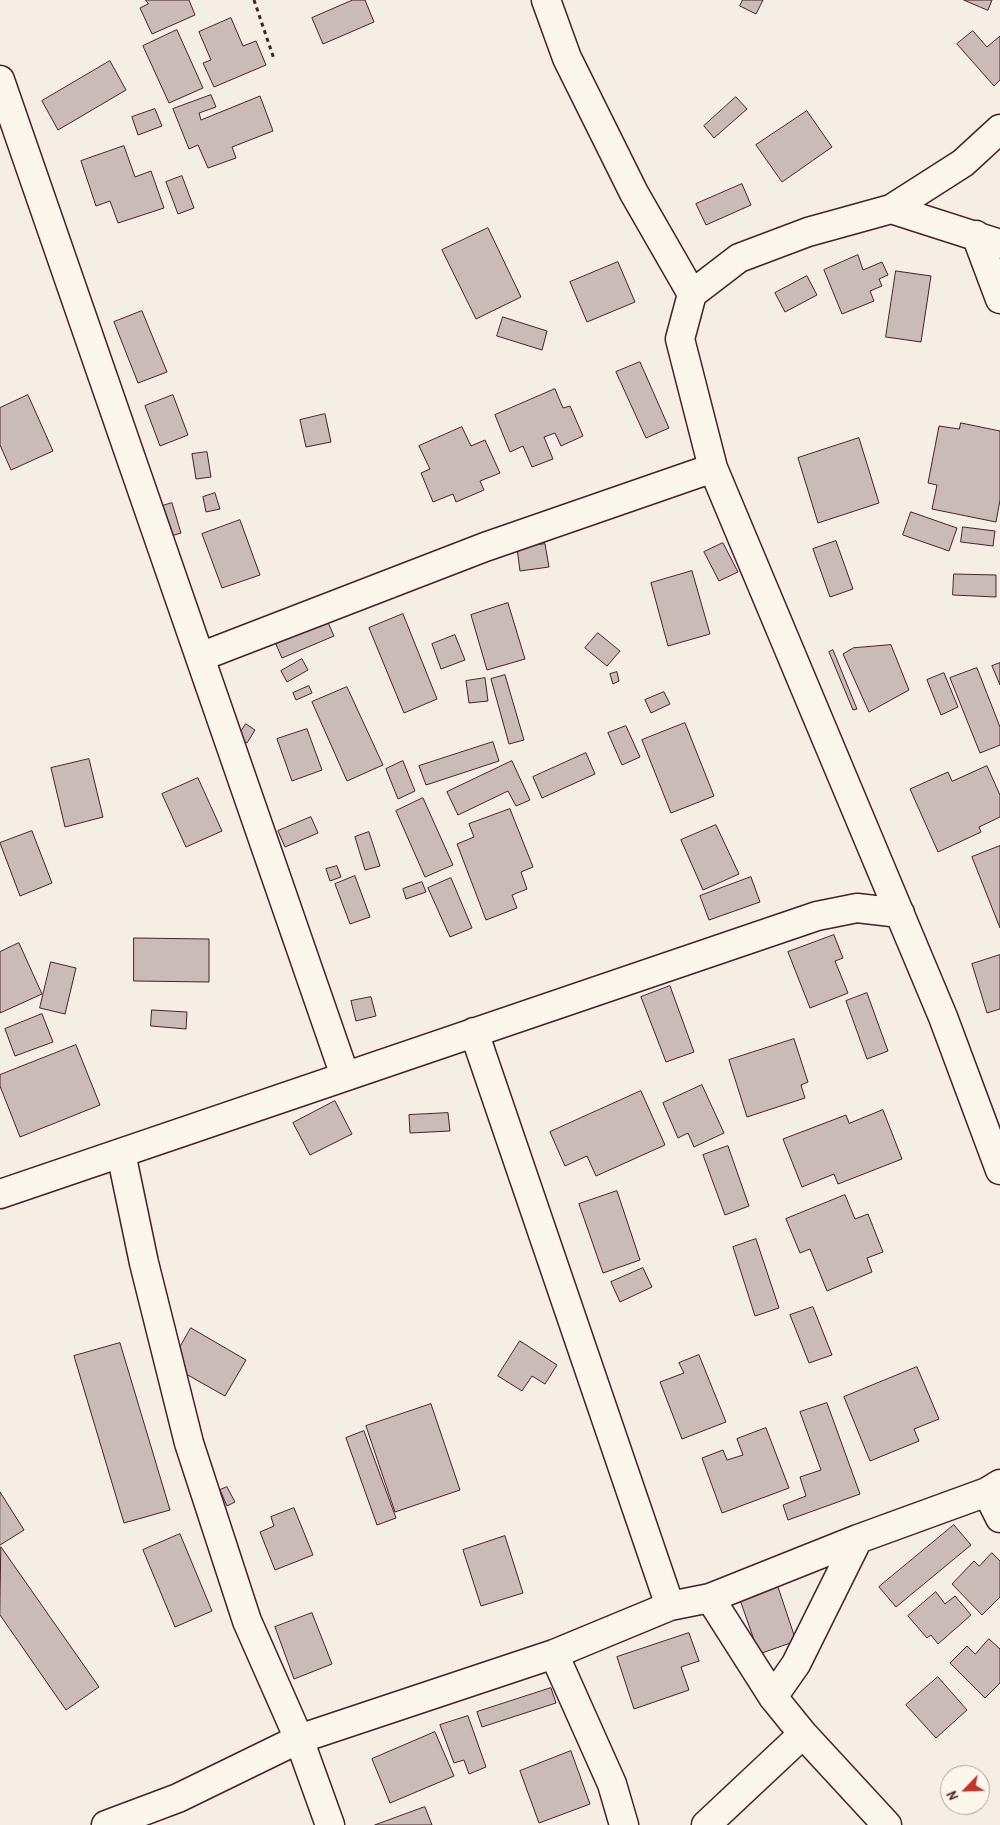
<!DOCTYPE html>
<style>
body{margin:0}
#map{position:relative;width:1000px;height:1825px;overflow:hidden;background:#f4eee4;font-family:"Patrick Hand",sans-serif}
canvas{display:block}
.north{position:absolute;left:940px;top:1765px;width:50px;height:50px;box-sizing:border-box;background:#fbf7ec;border:1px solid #b4a19f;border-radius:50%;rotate:246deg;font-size:14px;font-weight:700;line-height:20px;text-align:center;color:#4a1f2b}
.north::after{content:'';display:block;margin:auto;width:18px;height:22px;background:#c8321e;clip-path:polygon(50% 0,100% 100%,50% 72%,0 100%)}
</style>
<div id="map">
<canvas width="1000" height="1825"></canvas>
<div class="north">N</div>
</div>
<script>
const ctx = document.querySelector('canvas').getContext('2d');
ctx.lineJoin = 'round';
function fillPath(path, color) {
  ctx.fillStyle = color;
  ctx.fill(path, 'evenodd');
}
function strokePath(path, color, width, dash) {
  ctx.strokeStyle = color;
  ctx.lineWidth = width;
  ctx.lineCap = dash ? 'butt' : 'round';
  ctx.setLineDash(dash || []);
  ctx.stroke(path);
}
const building = new Path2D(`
 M146,0H189L195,15L152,34L140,8L148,4Z
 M353,0H365L374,22L323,44L312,18Z
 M743,0H763L756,14L740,6Z
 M964,0H992L988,10Z
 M231,18L243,46L256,41L266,65L214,87L203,63L211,60L199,32Z
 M177,30L203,88L169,103L143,46Z
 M973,31L987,47L1000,36V80L994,86L957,44Z
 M110,61L126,90L58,130L42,101Z
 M211,95L216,107L199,113L201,120L260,96L273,131L232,147L236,158L208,168L198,145L189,149L173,109Z
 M736,97L747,109L714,138L704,126Z
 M155,109L162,126L138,135L132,117Z
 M807,111L832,147L782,182L756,145Z
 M124,146L135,177L151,171L164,208L118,223L110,201L96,206L81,161Z
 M182,176L194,208L178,214L166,182Z
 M742,184L751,205L706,225L696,204Z
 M488,228L521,297L476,319L442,250Z
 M858,255L863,270L882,262L888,275L879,279L882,286L870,291L874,301L842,314L824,270Z
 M618,262L635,302L587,322L570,282Z
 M896,271L931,276L921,342L886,337Z
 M807,276L817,295L785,312L775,293Z
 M142,311L167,372L138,383L114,322Z
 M503,317L547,331L542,350L497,336Z
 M640,362L669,428L646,438L616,372Z
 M555,389L563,408L570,406L583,436L561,446L555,433L544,437L553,459L532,467L523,446L510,452L495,415Z
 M28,395L53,451L11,470L0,445V408Z
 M173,395L188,435L160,446L145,406Z
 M325,414L331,442L306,447L300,420Z
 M961,423L1000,431V500L996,522L932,509L937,485L928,483L939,426L959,429Z
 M462,427L471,446L485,440L500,473L480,481L484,490L456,502L453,494L433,502L421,473L430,469L419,446Z
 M859,438L879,503L818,523L798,458Z
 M207,452L211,477L196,479L192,454Z
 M215,493L220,509L206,512L203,497Z
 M172,503L181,533L168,537L159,507Z
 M911,512L957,528L949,551L903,535Z
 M240,520L260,575L222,588L202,534Z
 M963,527L995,531L993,546L961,542Z
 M836,541L853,589L830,597L813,549Z
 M723,543L738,572L719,581L704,552Z
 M545,544L549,567L520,571L517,548Z
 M692,571L710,634L668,646L651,583Z
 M954,574L996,575V597L953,595Z
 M508,603L525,659L487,670L471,615Z
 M403,614L437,699L404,713L369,628Z
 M327,620L334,636L282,658L275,642Z
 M598,633L620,651L607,666L585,648Z
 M455,635L465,660L441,669L432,644Z
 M891,645L909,690L869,712L843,654L853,648Z
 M833,650L857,709L853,710L829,652Z
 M302,659L308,670L287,682L281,671Z
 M1000,663V685L992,666Z
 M977,668L1000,727V745L980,753L950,678Z
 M617,672L619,681L613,684L610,674Z
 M944,673L958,707L941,715L927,680Z
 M505,675L524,740L509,744L491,679Z
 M485,678L488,701L469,703L466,681Z
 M309,686L312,693L296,700L293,693Z
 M347,687L383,765L347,781L312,702Z
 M664,692L670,704L651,713L645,700Z
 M685,723L714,796L671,813L642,740Z
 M246,724L255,730L247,743L238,736Z
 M626,726L640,757L622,765L608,733Z
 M307,729L322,770L292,781L277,739Z
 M493,742L499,761L426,785L419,766Z
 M586,753L595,774L542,798L533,777Z
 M89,759L103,817L65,827L51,768Z
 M403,761L415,791L398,799L386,769Z
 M512,761L530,800L516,806L508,791L458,815L447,792Z
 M987,766L1000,795V817L979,827L981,832L938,852L910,789L948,772L952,781Z
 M198,778L222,831L186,847L162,794Z
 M423,798L453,865L425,877L396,811Z
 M510,809L533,867L521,872L527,889L512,895L517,908L486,920L457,844L474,837L469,824Z
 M311,817L318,833L285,847L278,831Z
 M716,825L739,874L703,890L681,840Z
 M32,831L52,883L20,896L0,843Z
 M369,832L380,866L365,870L355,837Z
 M1000,846V928L972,857Z
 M337,866L341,877L330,881L326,869Z
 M355,876L370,917L350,924L335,884Z
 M751,877L760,902L709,920L700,896Z
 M451,878L472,928L450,937L428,888Z
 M422,882L426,892L406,899L403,889Z
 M834,935L843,958L835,961L848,993L810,1008L788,952Z
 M134,938L209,939V982L134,981Z
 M19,943L42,994L0,1013V952Z
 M1000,955V1009L987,1013L972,964Z
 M51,962L76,968L65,1014L40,1008Z
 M670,986L694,1052L666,1062L641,997Z
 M867,993L888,1051L867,1059L846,1001Z
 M371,997L376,1016L356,1021L351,1001Z
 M152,1010L187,1012L186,1029L151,1026Z
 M42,1014L53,1042L15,1056L5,1029Z
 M794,1039L808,1082L801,1085L805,1098L747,1117L729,1060Z
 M76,1045L100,1105L20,1137L0,1086V1075Z
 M702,1085L724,1133L694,1147L688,1133L678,1138L663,1103Z
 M641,1091L665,1145L596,1176L587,1156L565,1166L550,1132Z
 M335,1101L352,1134L310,1155L293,1123Z
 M883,1110L902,1159L838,1184L834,1174L802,1187L783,1139L846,1115L849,1123Z
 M448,1113L450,1131L410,1133L409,1115Z
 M728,1146L749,1206L725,1215L703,1155Z
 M617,1191L640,1260L603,1273L579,1204Z
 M845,1195L855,1219L868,1214L883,1252L867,1258L872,1272L827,1291L810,1249L800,1253L786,1219Z
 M756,1239L779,1308L755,1316L733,1247Z
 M643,1268L652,1287L620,1302L611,1282Z
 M813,1307L832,1355L809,1363L790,1315Z
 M191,1328L246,1360L225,1396L170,1365Z
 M520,1341L557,1365L545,1384L532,1376L522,1391L498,1376Z
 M120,1343L170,1510L124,1523L74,1356Z
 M699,1355L726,1422L682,1439L660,1382L684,1373L679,1363Z
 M917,1367L939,1419L914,1429L919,1441L870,1461L844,1397Z
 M827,1403L860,1494L788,1520L783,1505L806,1496L800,1477L821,1470L800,1412Z
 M431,1404L460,1490L395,1512L366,1426Z
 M766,1428L789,1488L722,1513L702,1458L723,1450L727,1460L743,1455L737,1439Z
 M364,1431L396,1518L377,1525L346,1438Z
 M227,1487L235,1502L227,1506L220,1490Z
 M0,1492L24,1530L0,1545Z
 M294,1508L313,1555L275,1570L260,1532L274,1526L271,1517Z
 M954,1525L971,1545L896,1607L879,1587Z
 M180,1534L212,1611L175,1627L143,1550Z
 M505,1536L523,1593L481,1606L463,1550Z
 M1,1547L99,1687L66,1710L0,1615Z
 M992,1553L1000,1561V1597L982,1615L952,1584L974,1561L979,1566Z
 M777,1584L796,1641L759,1654L739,1597Z
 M936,1592L945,1604L955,1596L971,1615L938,1644L931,1635L927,1638L908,1616Z
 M312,1613L332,1664L294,1679L275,1627Z
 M689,1633L699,1661L681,1667L689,1690L634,1709L617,1657Z
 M989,1639L1000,1649V1683L985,1698L950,1663L967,1646L975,1654Z
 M938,1677L967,1710L936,1738L906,1705Z
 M551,1688L556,1703L482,1727L477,1712Z
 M468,1716L486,1767L469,1774L464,1760L454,1763L440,1725Z
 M435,1732L454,1776L390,1803L372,1759Z
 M571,1751L590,1804L539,1823L520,1771Z
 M425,1807L432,1825H375Z`);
const path = new Path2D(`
 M254,0L274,59`);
const minor = new Path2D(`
 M546,0L567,58L634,193L692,294
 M0,80L345,1076
 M1000,129L963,163L891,209L808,232L739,258L692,294L680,339L713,468L943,1017L1000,1170
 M891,209L1000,244
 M976,235L1000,299
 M200,657L485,547L713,468
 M474,1032L670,1606
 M121,1153L144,1263L189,1443L247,1621L299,1739L330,1825
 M0,1194L817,916L857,908L900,913
 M987,1492L1000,1518
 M710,1598L773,1697L803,1734L887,1825
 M554,1654L612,1784L624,1825
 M773,1697L796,1664L858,1539
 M106,1825L178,1798L299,1739L554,1654L670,1606L710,1598L858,1539L987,1492L1000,1484
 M706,1825L803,1734`);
fillPath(building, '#cabbb6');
strokePath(building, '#4a1f2b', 1);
strokePath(minor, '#4a1f2b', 31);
strokePath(path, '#4a1f2b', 3, [4, 4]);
strokePath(minor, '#fbf7ec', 28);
</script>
